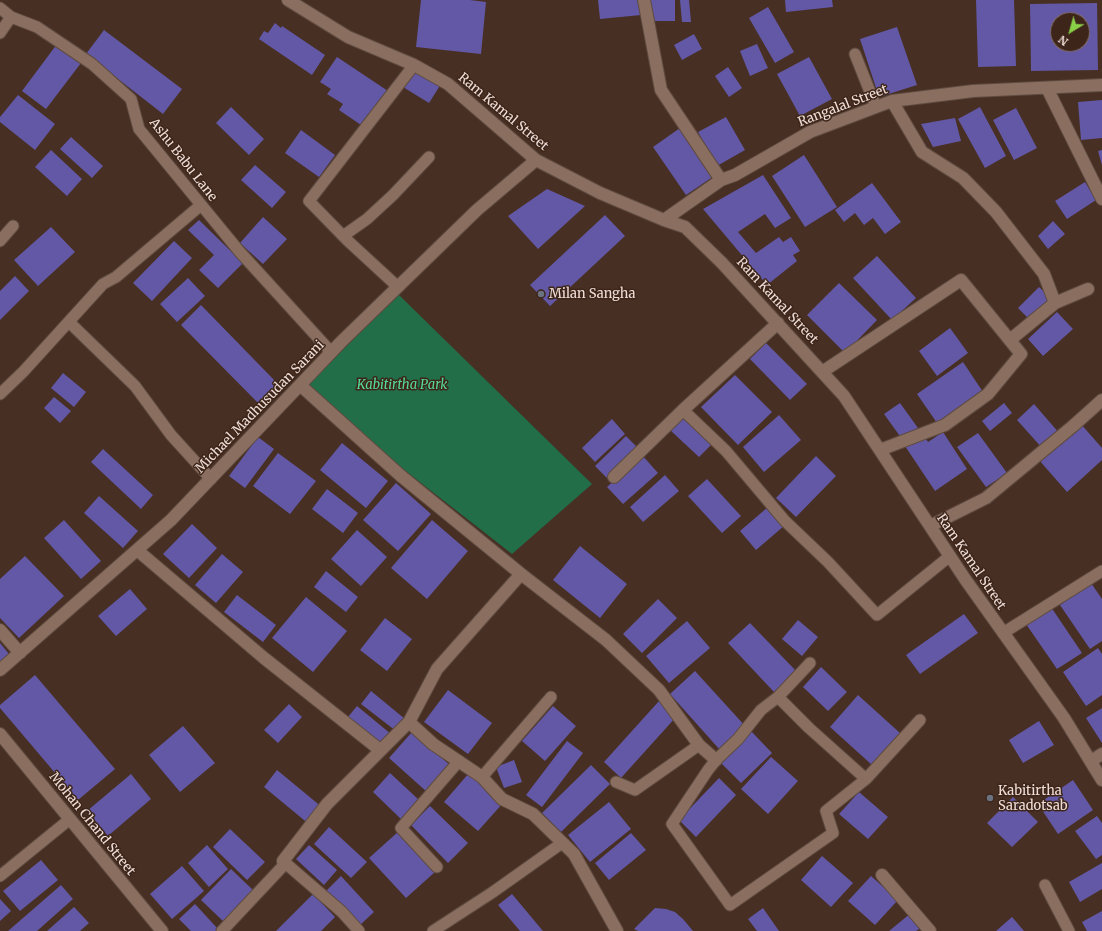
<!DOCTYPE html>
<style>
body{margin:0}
#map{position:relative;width:1102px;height:931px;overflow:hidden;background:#482f23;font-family:Merriweather,serif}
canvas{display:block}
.north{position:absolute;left:1050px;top:12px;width:40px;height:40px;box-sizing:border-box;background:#3d251a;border:1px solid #846f66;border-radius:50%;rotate:217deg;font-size:11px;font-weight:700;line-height:16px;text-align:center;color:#efded7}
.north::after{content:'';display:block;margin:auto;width:14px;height:18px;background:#89cf48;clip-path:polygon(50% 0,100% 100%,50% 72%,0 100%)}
</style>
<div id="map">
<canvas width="1102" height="931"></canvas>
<div class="north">N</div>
</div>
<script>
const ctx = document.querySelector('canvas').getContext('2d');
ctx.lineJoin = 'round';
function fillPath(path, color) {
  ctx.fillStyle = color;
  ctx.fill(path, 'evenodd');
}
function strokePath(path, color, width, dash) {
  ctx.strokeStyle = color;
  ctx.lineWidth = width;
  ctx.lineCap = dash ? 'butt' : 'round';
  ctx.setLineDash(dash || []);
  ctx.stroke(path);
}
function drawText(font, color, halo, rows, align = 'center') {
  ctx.font = font + ' Merriweather,serif';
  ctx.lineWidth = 3;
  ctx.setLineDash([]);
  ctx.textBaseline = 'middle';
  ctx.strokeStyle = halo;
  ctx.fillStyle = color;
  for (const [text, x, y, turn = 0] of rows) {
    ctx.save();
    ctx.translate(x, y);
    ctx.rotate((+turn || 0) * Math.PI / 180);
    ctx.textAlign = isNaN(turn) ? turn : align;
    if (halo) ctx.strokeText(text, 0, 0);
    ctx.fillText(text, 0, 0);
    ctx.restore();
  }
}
const green = new Path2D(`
 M398,294L592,484L512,554L403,469L307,386Z`);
const building = new Path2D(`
 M421,0H470L486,2L481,54L416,47Z
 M598,0H640L641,15L600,19Z
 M649,0H675V21H653Z
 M680,0H689L691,22H682Z
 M785,0H832L833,7L786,12Z
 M976,0H1014L1016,66L978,67Z
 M1097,3L1098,70L1031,71L1030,4ZM1058,20H1082V44H1058Z
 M768,7L794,52L775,63L749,18Z
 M275,23L281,28L282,26L325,55L312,75L259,39L264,31L268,33Z
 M897,27L917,85L879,97L860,39Z
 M104,30L182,89L163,114L86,54Z
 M694,34L702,49L682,60L674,45Z
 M57,44L81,63L46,109L22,91Z
 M757,44L768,68L750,76L740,51Z
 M337,57L388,91L364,127L339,110L343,104L327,94L331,89L320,82Z
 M809,57L832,99L800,116L777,74Z
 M728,67L742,88L729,97L715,76Z
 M415,68L441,84L429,103L403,87Z
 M18,95L55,124L35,150L0,122V117Z
 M1102,100V138L1081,140L1078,102Z
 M231,107L264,139L249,155L216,123Z
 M980,107L1006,156L985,168L958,119Z
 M1016,108L1037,148L1014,160L993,120Z
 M726,117L745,150L717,166L698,132Z
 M955,118L961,141L933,147L921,124Z
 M680,128L714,176L686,195L653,147Z
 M301,130L335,155L319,177L285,153Z
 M71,137L103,166L92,178L60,149Z
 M51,150L82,179L67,196L35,167Z
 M1102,150V165L1098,151Z
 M804,155L837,207L805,227L772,176Z
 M255,165L286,192L272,208L241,180Z
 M763,175L791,218L775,228L765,214L738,232L756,253L779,237L783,242L791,237L800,251L793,255L797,261L767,285L703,209Z
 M1085,182L1096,200L1067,219L1055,201Z
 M872,183L901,222L885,234L873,218L864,225L855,213L844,222L835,210Z
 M547,189L585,206L538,249L508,216Z
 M605,215L625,236L550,306L530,285Z
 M263,217L287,239L263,264L240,243Z
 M199,220L243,263L218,288L199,270L214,255L188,230Z
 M1053,221L1065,234L1048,249L1038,236Z
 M51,227L75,252L38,286L14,260Z
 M174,241L192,258L152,301L133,283Z
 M877,256L916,298L892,320L853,278Z
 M15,276L29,291L0,320V291Z
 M188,278L205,296L177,322L160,304Z
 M839,283L877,320L845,353L807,315Z
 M1039,287L1052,299L1031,321L1018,308Z
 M201,305L278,384L258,403L181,325Z
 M1057,312L1073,329L1043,356L1028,339Z
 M950,328L968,353L937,376L919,351Z
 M766,343L807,384L790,400L750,359Z
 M963,362L983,392L937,423L917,394Z
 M63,373L86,392L74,407L51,388Z
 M735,375L772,412L738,445L701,407Z
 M54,397L71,411L60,423L44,408Z
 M900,403L918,428L902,439L884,414Z
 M1004,403L1012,413L990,431L982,421Z
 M1034,404L1060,434L1043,449L1017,420Z
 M779,415L801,440L764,472L743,447Z
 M684,416L712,444L699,457L670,430Z
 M612,419L625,434L595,462L582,448Z
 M1080,423L1102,448V460L1067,492L1039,460Z
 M943,432L967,469L935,491L905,446L923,434L928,442Z
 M978,433L1007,473L986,487L957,447Z
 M626,436L639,449L608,479L595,466Z
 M258,437L274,449L245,488L229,476Z
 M342,443L388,481L366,508L320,470Z
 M103,449L153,495L141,509L91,462Z
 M278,453L316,481L290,514L253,486Z
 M642,455L658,473L623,504L607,487Z
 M816,456L836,476L796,517L776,498Z
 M665,475L679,491L643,522L630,507Z
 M707,479L741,516L722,533L688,496Z
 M396,483L431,514L398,551L363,520Z
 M327,489L358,513L343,533L312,509Z
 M99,496L138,531L123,548L84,513Z
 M768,507L784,526L756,550L740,531Z
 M64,520L101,561L81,579L44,538Z
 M432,520L468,551L427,599L391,568Z
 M192,524L217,548L189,578L163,554Z
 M357,530L387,557L361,586L331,559Z
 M580,546L627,584L600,618L553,580Z
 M222,554L243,572L216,603L195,585Z
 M25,556L64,596L19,638L0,618V579Z
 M326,571L358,597L346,612L314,587Z
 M1091,583L1102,599V641L1090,649L1060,605Z
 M130,589L147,609L116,636L98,616Z
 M237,595L276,625L263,642L224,612Z
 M306,597L347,631L313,672L272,638Z
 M658,599L677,618L642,653L623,634Z
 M1051,607L1082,653L1057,669L1026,624Z
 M964,614L978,633L920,674L906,655Z
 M385,618L412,639L387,671L360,650Z
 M798,620L818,637L802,656L782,639Z
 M687,621L710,648L669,683L646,656Z
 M750,623L797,672L774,692L728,643Z
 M0,643L9,654L0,662Z
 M1098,648L1102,654V695L1086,706L1063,672Z
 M821,667L847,692L828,711L803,687Z
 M695,671L746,727L720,750L670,694Z
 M35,675L115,769L78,800L0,708V705Z
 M448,690L492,723L468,754L424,722Z
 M371,691L405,719L396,731L361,704Z
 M858,695L900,733L872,765L830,727Z
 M659,701L676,717L621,778L604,762Z
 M289,704L302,717L278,743L264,730Z
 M357,706L391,734L381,746L348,717Z
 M553,706L576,726L545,761L522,741Z
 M1102,708V743L1086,718Z
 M1039,721L1054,745L1023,763L1009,740Z
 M183,726L215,763L180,792L149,755Z
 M751,731L772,753L741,783L719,761Z
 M412,732L451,766L427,792L389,758Z
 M567,741L583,753L542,807L526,795Z
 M771,757L798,781L768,814L741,789Z
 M514,760L522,782L504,788L496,767Z
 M591,765L610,784L561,832L542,813Z
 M277,770L323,808L310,825L264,787Z
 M390,773L419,800L401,819L373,792Z
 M469,773L503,803L478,831L444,802Z
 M131,774L151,799L108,836L87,811Z
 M719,778L736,795L696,837L679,820Z
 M1073,780L1093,810L1058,834L1038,804Z
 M859,792L888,817L868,839L839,814Z
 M1013,797L1038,822L1012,847L987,823Z
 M609,802L631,829L590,862L568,835Z
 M430,806L468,843L448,863L411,825Z
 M1097,816L1102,823V855L1096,859L1075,831Z
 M329,827L367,862L351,878L314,844Z
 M230,829L265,862L247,880L213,847Z
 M399,831L435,872L406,898L369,858Z
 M631,833L646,850L609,880L595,863Z
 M207,845L228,869L209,887L188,863Z
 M309,845L337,870L324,885L296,859Z
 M822,856L853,883L831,907L801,880Z
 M41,860L58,880L20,911L3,891Z
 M1102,863V889L1080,902L1069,882Z
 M182,866L204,891L172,919L150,894Z
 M231,869L254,891L224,922L201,900Z
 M341,876L374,912L359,926L326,891Z
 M871,876L898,900L875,925L848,901Z
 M61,885L73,899L37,931H8Z
 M313,894L335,917L321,931H276Z
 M512,894L543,931H520L498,905Z
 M0,899L11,911L0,921Z
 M195,904L218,929L216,931H191L179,919Z
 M74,907L89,923L80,931H47Z
 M655,908L666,909L675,912L683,919L693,931H638L634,929Z
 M763,908L779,931H757L748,919Z
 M1102,911V931H1087L1082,922Z
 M911,913L922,927L916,931H889Z
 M1012,917L1024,931H996Z`);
const service = new Path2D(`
 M0,8L11,17L37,27L92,64L131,99L139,129L239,251L331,352
 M0,33L11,17
 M855,54L876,107
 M343,236L367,219L393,195L429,157
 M0,241L13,226
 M398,287L347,240L309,201L414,65
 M69,322L135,386L171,435L211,479
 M0,394L23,372L103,284L116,277L201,205
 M683,410L726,451L785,521L828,562L877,615L950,556
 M1003,633L1102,571
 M810,663L778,697L761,710L738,739L716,760L708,770L672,824L730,905L833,833L826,811L866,779L920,720
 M778,697L809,728L866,779
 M482,777L551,697
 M616,782L635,790L699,745
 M437,867L401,828L459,761
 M0,876L70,819
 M1045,885L1069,931
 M222,931L283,866V861L342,912L359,931
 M433,931L493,892L562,843`);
const minor = new Path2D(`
 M288,0L348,37L414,65L448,84L536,160L600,193L664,220L685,227L722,263L844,396L965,579L1064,718L1102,780
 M644,0L661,90L721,180
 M1047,88L1102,199
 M892,101L922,152L963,178L996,212L1044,274L1055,303
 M664,220L721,180L735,175L810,132L892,101L973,91L1102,85
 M1010,340L1055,303L1088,289
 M822,372L961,280L1021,354L988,394L945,425L880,450
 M300,385L401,476L521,574L606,640L659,690L699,745L716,760
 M614,477L683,410L778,323
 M930,526L986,498L1073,426L1102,400
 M137,550L264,658L380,750
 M0,630L20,653
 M0,670L171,520L341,342L477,210L536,160
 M409,722L437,669L521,574
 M0,734L162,931
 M1091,761L1102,754
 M283,861L327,804L409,722L433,744L482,777L502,799L533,814L574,854L617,931
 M882,875L930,931`);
const markers = [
 [541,294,4,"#6b7280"],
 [990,798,4,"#6b7280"]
];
const streetNames = [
 ["Rangalal Street",843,106,-21],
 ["Ram Kamal Street",503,112,40],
 ["Ashu Babu Lane",183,160,52],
 ["Ram Kamal Street",777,301,47],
 ["Michael Madhusudan Sarani",260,407,-46],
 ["Ram Kamal Street",971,562,56],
 ["Mohan Chand Street",92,824,51]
];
const poiNames = [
 ["Milan Sangha",549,294],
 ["Kabitirtha",998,791],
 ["Saradotsab",998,806]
];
const parkNames = [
 ["Kabitirtha Park",402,385]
];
fillPath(green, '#216e49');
fillPath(building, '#6258a6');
strokePath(service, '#5f4b40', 13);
strokePath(minor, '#5f4b40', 14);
strokePath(service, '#8a6e60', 11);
strokePath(minor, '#8a6e60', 12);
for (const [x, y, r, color] of markers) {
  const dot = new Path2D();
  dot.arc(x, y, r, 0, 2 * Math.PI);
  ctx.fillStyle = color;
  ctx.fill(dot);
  strokePath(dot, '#3d251a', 1.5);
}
drawText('13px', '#efded7', '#3d251a', streetNames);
drawText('13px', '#efded7', '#3d251a', poiNames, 'left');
drawText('italic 13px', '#56dc9a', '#3d251a', parkNames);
</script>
